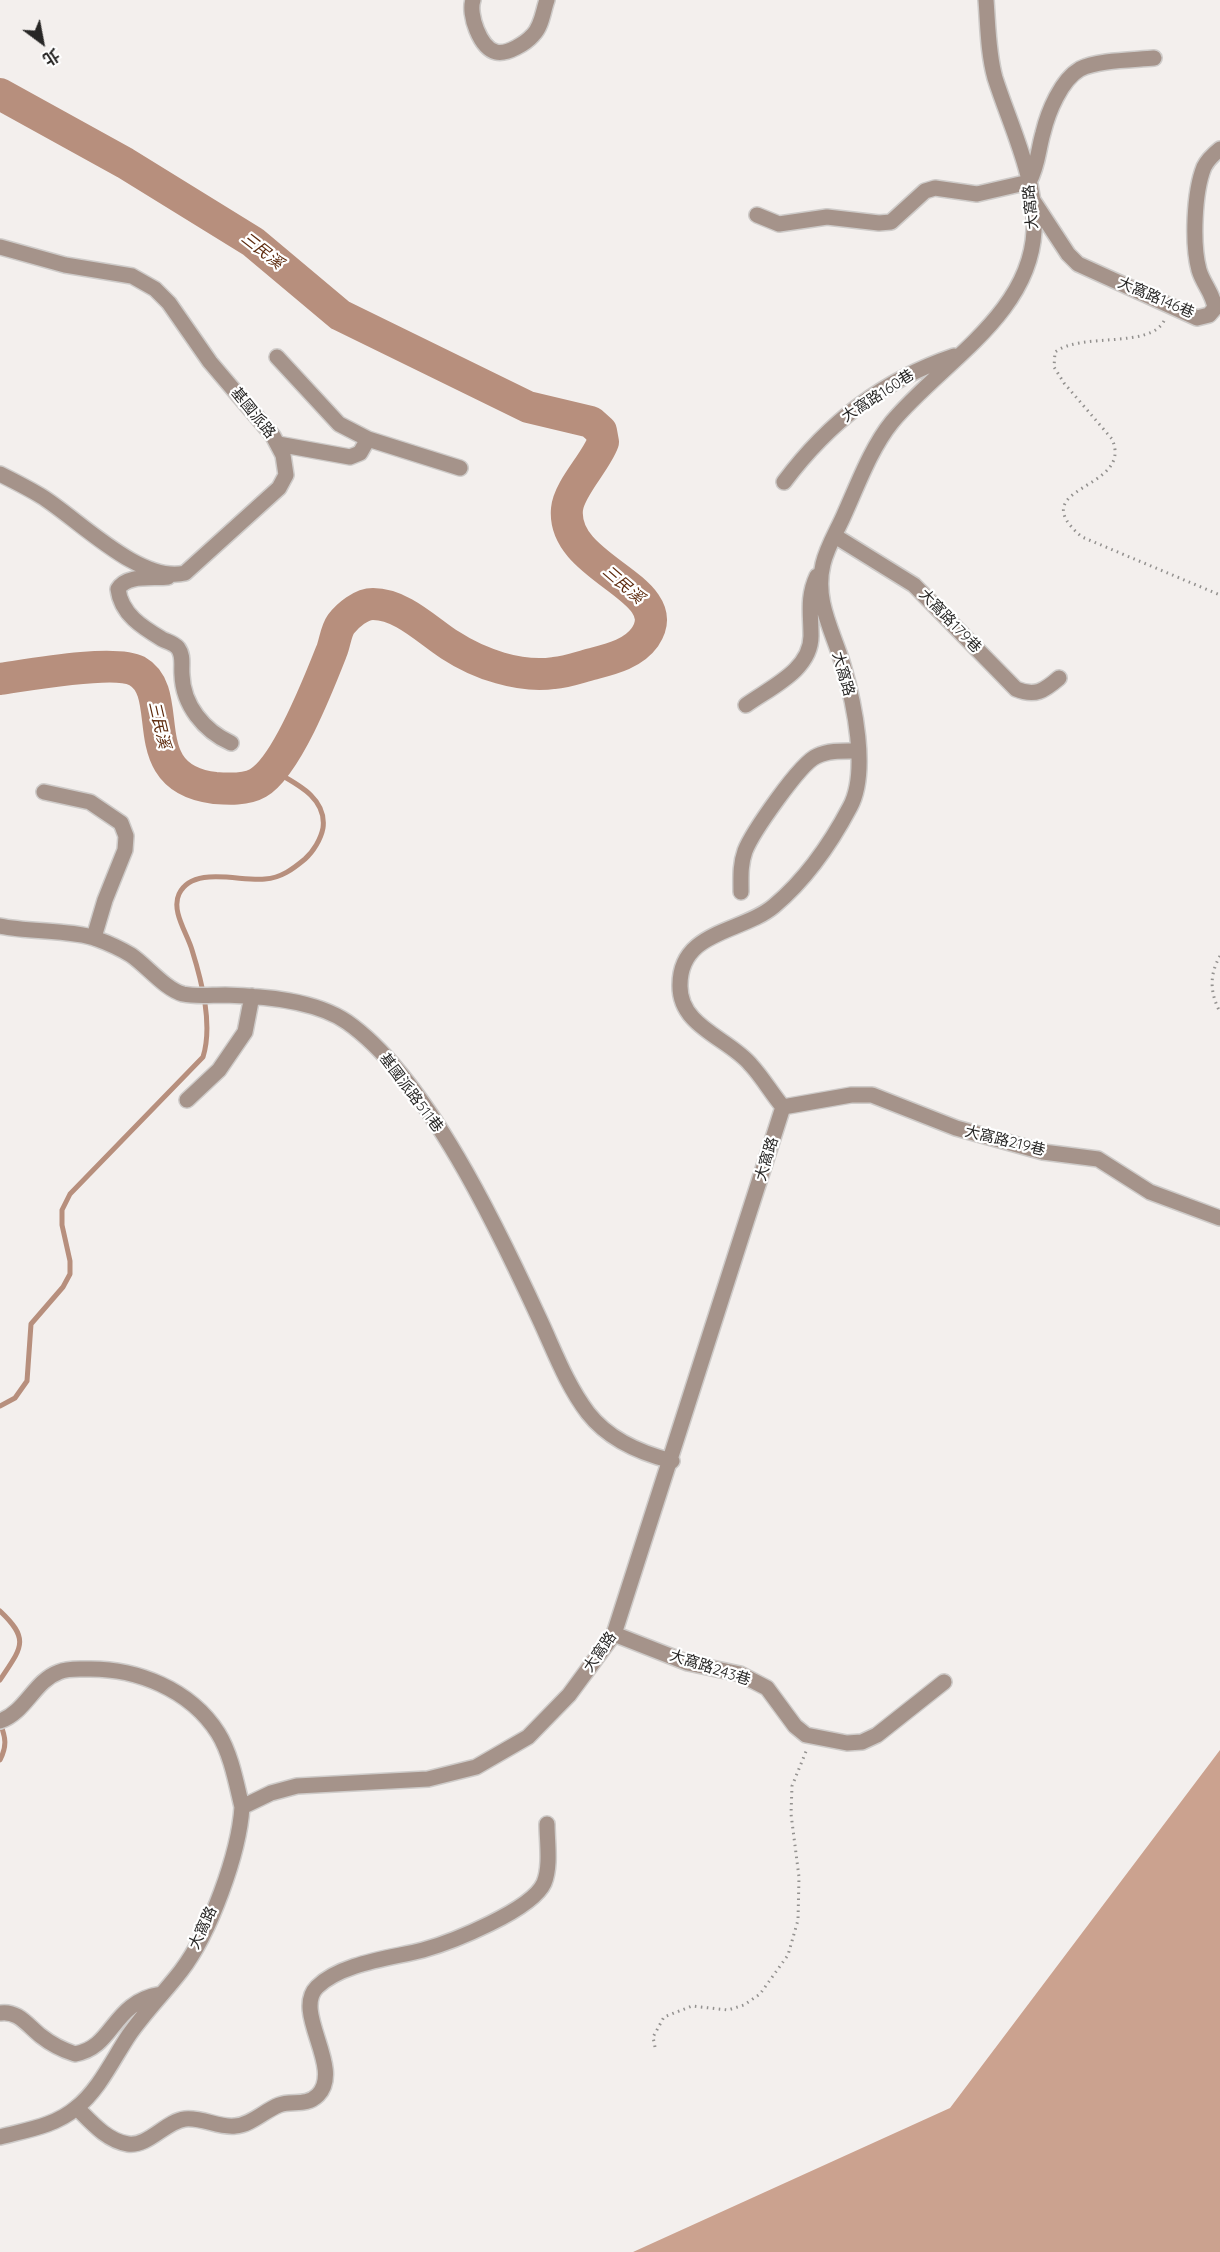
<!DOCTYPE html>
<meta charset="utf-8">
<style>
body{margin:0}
#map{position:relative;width:1220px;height:2252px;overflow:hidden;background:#f3efed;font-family:Quicksand,"Noto Sans TC",sans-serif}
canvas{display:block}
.north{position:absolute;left:12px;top:12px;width:60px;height:60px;-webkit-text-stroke:4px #fff;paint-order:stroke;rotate:148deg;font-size:16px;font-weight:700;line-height:24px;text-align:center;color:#272625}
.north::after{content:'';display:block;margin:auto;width:21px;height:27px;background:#272625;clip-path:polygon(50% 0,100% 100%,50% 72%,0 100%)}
</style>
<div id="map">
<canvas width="1220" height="2252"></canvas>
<div class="north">北</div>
</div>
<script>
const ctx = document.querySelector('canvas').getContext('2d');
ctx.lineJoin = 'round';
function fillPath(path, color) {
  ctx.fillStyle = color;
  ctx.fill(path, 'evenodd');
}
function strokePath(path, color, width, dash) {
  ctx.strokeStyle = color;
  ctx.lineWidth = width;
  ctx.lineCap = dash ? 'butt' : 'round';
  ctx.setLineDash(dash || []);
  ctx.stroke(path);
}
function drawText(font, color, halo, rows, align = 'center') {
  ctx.font = font + ' Quicksand,"Noto Sans TC",sans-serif';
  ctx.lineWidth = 4.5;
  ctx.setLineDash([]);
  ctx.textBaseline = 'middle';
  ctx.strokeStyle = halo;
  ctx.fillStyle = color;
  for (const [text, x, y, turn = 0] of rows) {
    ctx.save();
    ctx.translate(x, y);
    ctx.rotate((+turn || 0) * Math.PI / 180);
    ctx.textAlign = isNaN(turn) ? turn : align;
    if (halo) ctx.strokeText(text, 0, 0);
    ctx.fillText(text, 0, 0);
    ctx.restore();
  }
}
const forest = new Path2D(`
 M1220,1750V2252H633L950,2108Z`);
const stream = new Path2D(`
 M0,1406L15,1398L27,1381L31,1324L63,1287L70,1274V1261L62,1225V1210L70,1194L203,1057C213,1025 202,982 192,950C187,933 171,911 179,894C193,865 241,882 265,879C281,878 293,869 305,859C313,852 321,839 323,828C327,798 297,784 274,771
 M0,1611C31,1640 21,1648 0,1680
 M0,1723C6,1738 7,1746 0,1760`);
const river = new Path2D(`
 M0,94L125,163L253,242L340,315L528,407L591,422L601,431L603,442C596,462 569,488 567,509C561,570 678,587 645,637C633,654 611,659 592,664C580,667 567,672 554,673C520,678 479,664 450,645C428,631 402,604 373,604C361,604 348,615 341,624C336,631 335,642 332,650C319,683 287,766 258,783C246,790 228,789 215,788C131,778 178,694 137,671C114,659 28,675 0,679`);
const path = new Path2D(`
 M1164,321C1149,349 1082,332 1055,352L1054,367L1064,383L1112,439C1135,491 1020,485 1082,537L1220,595
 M1220,956C1209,975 1210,993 1220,1012
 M655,2047L653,2037L664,2017L692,2006L728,2010L744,2005L760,1994L788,1955L798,1920L799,1877L791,1814L792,1786L807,1749`);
const minor = new Path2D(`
 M473,0C468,14 480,48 496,52C507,55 526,43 533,35C542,26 543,11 547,0
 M1034,202L1068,254L1078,264L1197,318L1209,315L1215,308C1213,293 1203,284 1199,270C1192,244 1194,192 1204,167C1207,161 1215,153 1220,149
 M757,215L779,224L827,217L879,223L891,222L925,191L935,188L977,194L1029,182C1038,166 1038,150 1043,133C1048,112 1061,80 1080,69C1097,60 1134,60 1154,58
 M0,247L65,265L132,276L155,289L169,303L210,362L273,436L283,455L286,475L279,488L185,573C140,584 77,518 41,496C28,488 14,481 0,474
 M277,357L339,424L368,439
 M278,444L350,457L360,453L368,439L460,468
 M784,482C829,422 883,380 954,356
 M835,536L914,585L1016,689C1035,697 1044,691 1059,678
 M168,577C152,579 127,574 118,589C121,614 142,627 162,639C168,642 174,643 178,648C184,656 181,665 182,675C183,705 204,731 231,743
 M746,705C771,687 811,670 811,636C811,614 807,597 817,576
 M44,792L90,802L121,823L126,836L125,850L105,900L94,937
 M741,892C741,878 740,865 745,851C752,833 800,763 817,756C829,750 844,751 858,751
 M0,926C27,932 76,930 97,939C108,943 121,949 131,955C147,966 165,989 183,994C197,997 211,995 225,995C263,996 315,1000 347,1022C427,1078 498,1229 539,1318C554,1350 566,1384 588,1413C609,1440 640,1453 672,1461
 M187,1100L219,1070L245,1032L252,996
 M783,1107L851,1095H872L956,1128L1043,1152L1098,1159L1150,1192L1220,1218
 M614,1634L688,1663L740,1674L767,1688L795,1726L806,1735L847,1743L862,1742L877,1735L944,1682
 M0,1721C26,1712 34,1681 59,1672C68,1668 78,1669 87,1669C136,1668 190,1689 218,1733C231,1754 236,1782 242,1807
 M0,2013C18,2010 28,2026 41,2036C51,2044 63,2050 75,2054C115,2047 111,2002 162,1994
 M77,2108C91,2122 107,2141 128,2144C148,2147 166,2121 185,2119C202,2117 219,2128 235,2126C251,2125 264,2111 279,2105C292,2100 306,2107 318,2095C344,2068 292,2012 317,1987C341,1963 392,1958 423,1950C452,1942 532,1910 544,1883C551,1866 547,1842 547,1824
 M0,2137C26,2130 55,2126 76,2108C99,2090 113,2059 129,2035C145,2012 164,1993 181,1971C210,1933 239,1854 242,1807L271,1793L297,1786L428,1779L476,1767L528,1737L569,1695L614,1634L783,1107C772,1094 763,1078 751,1065C729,1038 679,1027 680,985C680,930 742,933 774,906C805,880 831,843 850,807C869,772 854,702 843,665C833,631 814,601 823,564C827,547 837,531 844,515C858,484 871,448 892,422C941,363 1030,315 1034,231C1037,178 1011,128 995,78C988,53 988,26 986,0`);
const streetNames = [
 ["大窩路",1031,207,-95],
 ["大窩路146巷",1156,298,23],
 ["大窩路160巷",878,396,-33],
 ["基國派路",253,413,51],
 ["大窩路179巷",950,621,46],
 ["大窩路",843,674,74],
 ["基國派路511巷",411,1093,53],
 ["大窩路219巷",1005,1141,14],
 ["大窩路",767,1159,-73],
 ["大窩路",600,1652,-55],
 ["大窩路243巷",710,1668,18],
 ["大窩路",203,1928,-65]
];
const waterNames = [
 ["三民溪",262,251,38],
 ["三民溪",623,585,41],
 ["三民溪",159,725,77]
];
fillPath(forest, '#cba28f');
strokePath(stream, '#b78f7d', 5);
strokePath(river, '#b78f7d', 32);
strokePath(minor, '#cecbc9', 18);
strokePath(path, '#93918f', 3, [1.5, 4.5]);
strokePath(minor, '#a5938a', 15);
drawText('15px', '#272625', '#fff', streetNames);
drawText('italic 16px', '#5e2b0e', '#fff', waterNames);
</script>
